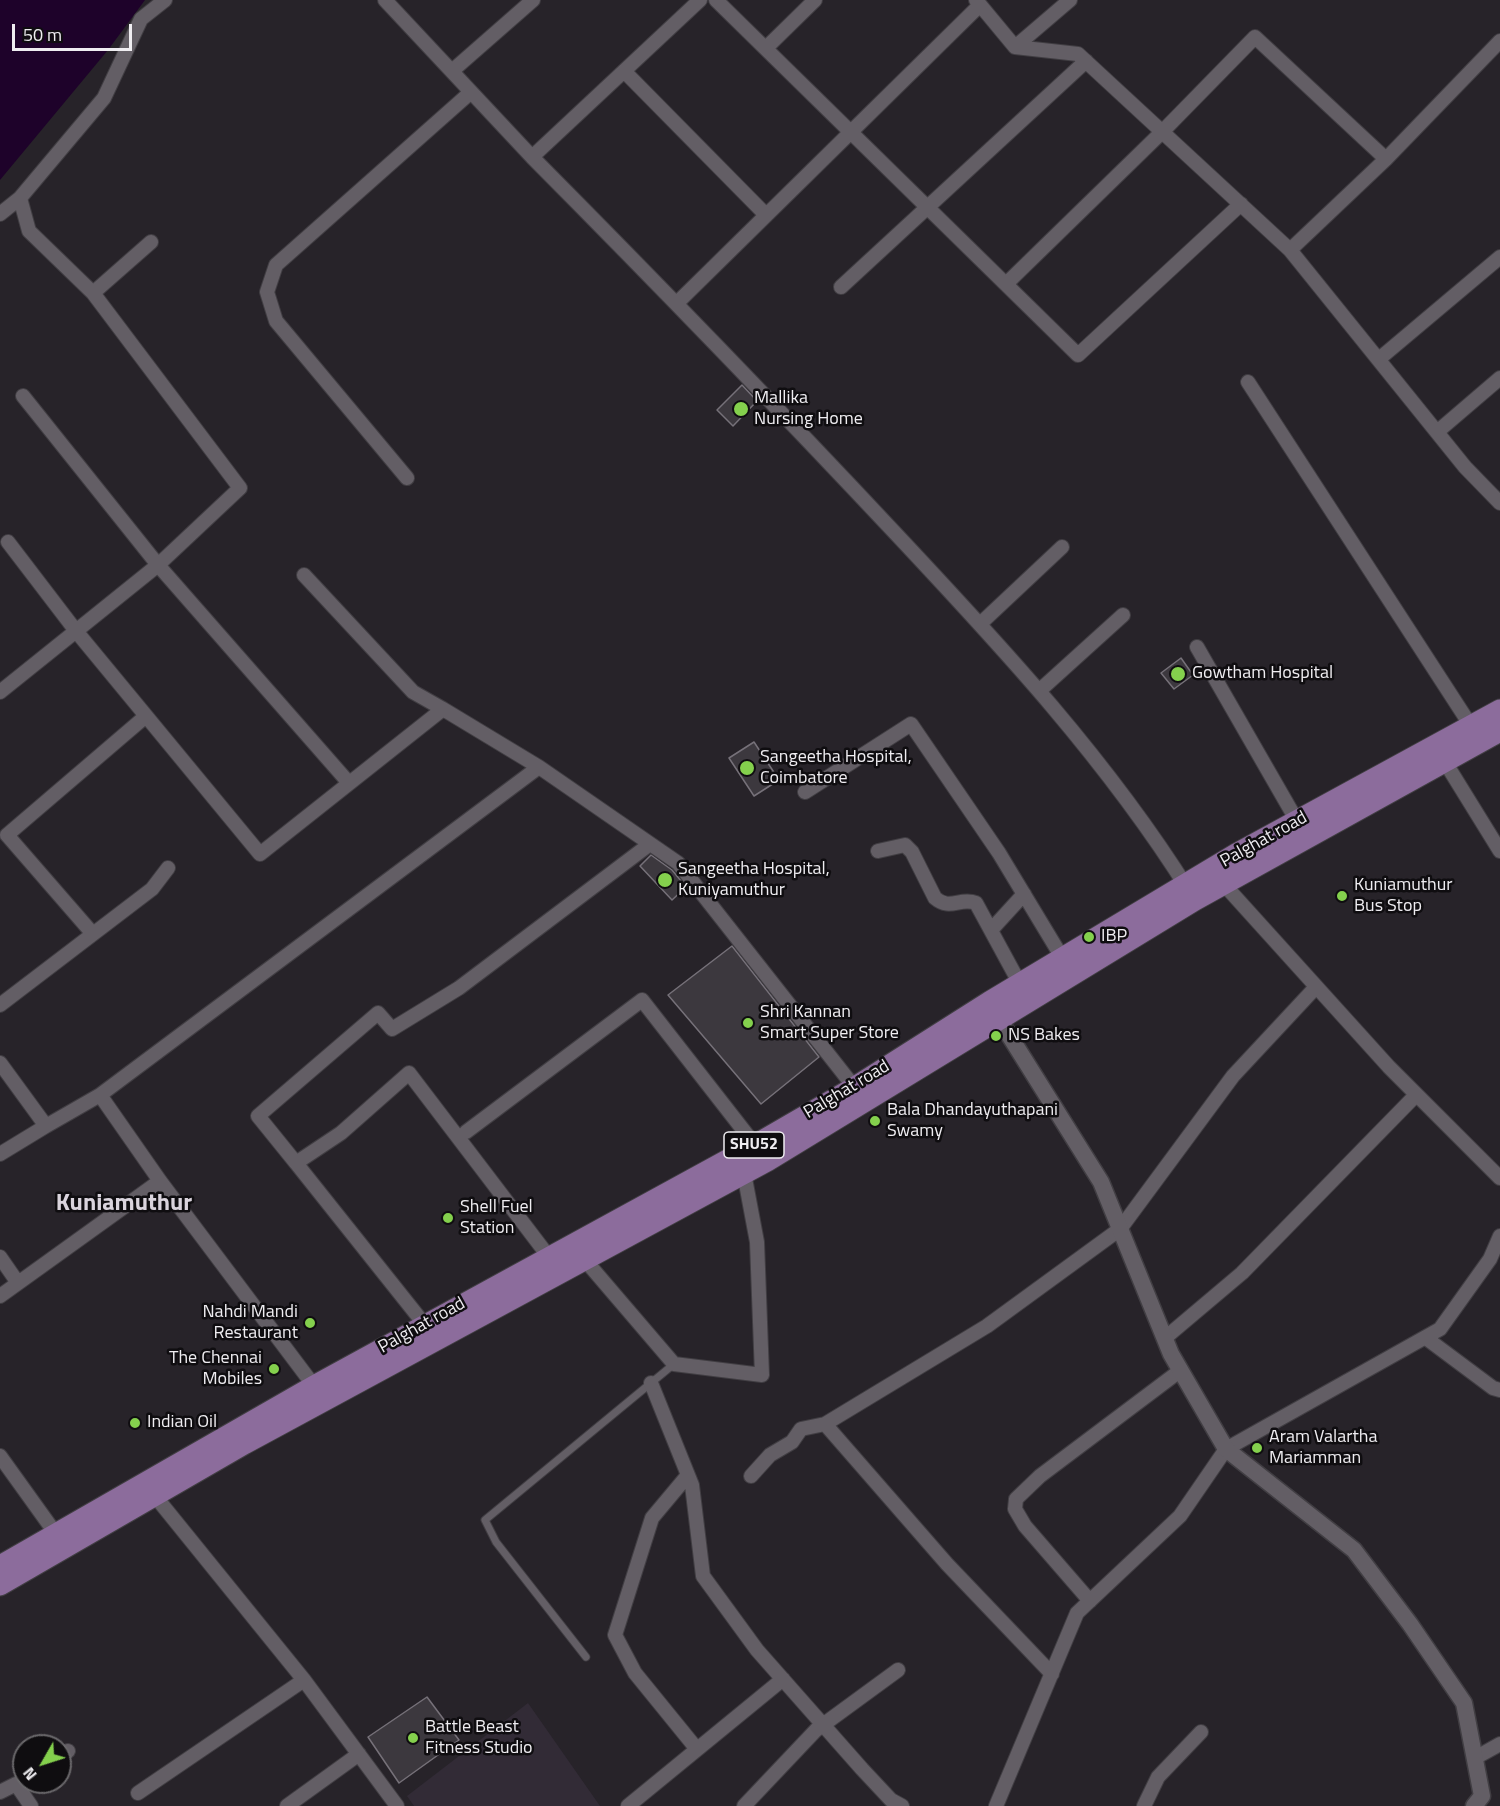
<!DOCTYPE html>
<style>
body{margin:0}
#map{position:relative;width:1500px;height:1806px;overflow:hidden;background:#272329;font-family:"Titillium Web",sans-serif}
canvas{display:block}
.north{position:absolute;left:12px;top:1734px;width:60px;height:60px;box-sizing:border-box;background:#0f0d10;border:2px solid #69676a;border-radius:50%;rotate:231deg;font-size:16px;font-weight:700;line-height:24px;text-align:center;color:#efedf1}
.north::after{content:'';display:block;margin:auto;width:21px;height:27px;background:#84d04d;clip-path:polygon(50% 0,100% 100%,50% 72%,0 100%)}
.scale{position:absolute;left:12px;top:24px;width:120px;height:27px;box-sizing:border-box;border:3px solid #efedf1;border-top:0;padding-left:8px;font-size:18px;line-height:21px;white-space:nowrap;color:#efedf1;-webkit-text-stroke:4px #0f0d10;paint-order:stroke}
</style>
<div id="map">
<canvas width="1500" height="1806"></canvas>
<div class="north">N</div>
<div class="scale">50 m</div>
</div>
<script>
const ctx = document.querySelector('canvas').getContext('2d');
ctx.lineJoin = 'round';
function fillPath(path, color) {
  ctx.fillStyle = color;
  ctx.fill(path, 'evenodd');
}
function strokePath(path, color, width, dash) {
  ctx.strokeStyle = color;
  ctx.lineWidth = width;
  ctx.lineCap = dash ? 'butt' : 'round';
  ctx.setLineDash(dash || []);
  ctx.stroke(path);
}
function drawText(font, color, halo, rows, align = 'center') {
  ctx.font = font + ' "Titillium Web",sans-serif';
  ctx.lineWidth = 5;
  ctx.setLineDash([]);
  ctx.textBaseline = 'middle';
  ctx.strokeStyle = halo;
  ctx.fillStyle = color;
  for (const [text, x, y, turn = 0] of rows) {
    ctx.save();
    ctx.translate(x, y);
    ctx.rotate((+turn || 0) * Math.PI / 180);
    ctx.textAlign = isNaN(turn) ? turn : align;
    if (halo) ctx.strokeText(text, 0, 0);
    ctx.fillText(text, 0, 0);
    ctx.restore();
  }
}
const built = new Path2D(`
 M528,1703L600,1806H414L407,1796Z`);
const water = new Path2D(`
 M0,0H145L108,50L0,180Z`);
const building = new Path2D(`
 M742,385L757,401L733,426L717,410Z
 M1181,658L1193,675L1174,689L1161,673Z
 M754,742L779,780L754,796L729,758Z
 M651,855L672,870L686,887L672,900L640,866Z
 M732,946L819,1057L761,1104L668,995Z
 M427,1697L459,1740L399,1783L368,1737Z`);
const service = new Path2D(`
 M586,1657L496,1542L485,1520L674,1364`);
const minor = new Path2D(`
 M385,0L532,157
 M700,0L532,157C656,282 777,407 897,535C1002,647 1107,760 1189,891
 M716,0L1078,355L1241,204
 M976,0L1015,47L1078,54L1290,250L1465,467L1500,503
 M1015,47L1070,0
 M766,48L815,0
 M452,71L533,0
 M624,71L766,215
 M1386,159L1500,41
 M20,198L104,98L141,19L165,0
 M0,214L20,198L29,231L93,293L240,488L158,565L76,631L260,854L443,709L539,767
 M1006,284L1163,131L1255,37L1386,159L1290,250
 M841,287L1086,61
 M93,293L151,242
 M677,303L980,5
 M1379,359L1500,257
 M1248,382L1471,726
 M23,396L158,565L349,783
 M1437,432L1500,378
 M407,478L276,321L267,292L276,265L471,92
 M304,575L413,692L443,709
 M980,624L1062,547
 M1197,647L1297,821
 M1039,691L1123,615
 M0,692L76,631L8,542
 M1445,762L1500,851
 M805,792L911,724L999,853L1063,959
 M878,851L905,845L912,852L935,898C950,911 960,897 976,903L1020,984
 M1220,880L1389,1067L1500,1178
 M992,929L1024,894
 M93,934L7,835L146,716
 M0,1005L152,889L168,868
 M0,1063L46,1126L100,1095
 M466,1132L642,1000L755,1145
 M0,1154L46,1126
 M296,1163L258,1116L378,1013L392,1029L459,988L650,844
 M0,1257L18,1283
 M585,1260L674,1364L762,1375L757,1242L744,1173
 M0,1296L160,1181
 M425,1325L296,1163L341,1133L409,1073L549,1257
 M1165,1338L1242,1273L1416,1095
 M1426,1338L1493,1388L1500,1390
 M651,1383L692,1485L703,1576L757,1650L862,1769L891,1800L902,1806
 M314,1386L160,1181L100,1095L539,767L678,863L858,1092
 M0,1456L56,1534
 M688,1475L652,1518L615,1635L635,1673L696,1748
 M751,1476L770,1455L792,1442L801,1429L825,1424
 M155,1496L304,1680L397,1806
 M1090,1601L1025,1526L1015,1509L1016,1499L1040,1476L1181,1370
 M1052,1674L947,1564L825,1424L987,1326L1120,1229L1233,1076L1316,987
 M60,1756L68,1751
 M1475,1758L1500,1744
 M0,1792L16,1784L31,1806
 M138,1793L304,1680
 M287,1806L359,1754
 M628,1806L783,1679
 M744,1806L816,1730L898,1670
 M996,1806L1077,1613L1180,1516L1226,1449L1440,1329L1490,1259L1500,1236
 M1144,1806L1158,1777L1201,1732`);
const tertiary = new Path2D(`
 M994,1011L1101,1182L1171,1354L1226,1449L1354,1550L1410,1624L1464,1703L1482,1796L1474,1806`);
const primary = new Path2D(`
 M0,1566L314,1386L755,1145L855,1087L989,1002L1236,854L1500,710
 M0,1585L244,1444L767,1161L1195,900L1500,731`);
const markers = [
 [741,409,8,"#84d04d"],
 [1178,674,8,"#84d04d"],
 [747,768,8,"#84d04d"],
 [665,880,8,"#84d04d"],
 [1342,896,6,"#84d04d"],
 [1089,937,6,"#84d04d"],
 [748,1023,6,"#84d04d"],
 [996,1036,6,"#84d04d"],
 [875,1121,6,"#84d04d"],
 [448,1218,6,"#84d04d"],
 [310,1323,6,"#84d04d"],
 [274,1369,6,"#84d04d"],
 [135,1423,6,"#84d04d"],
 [1257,1448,6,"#84d04d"],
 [413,1738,6,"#84d04d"]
];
const shields = [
 [754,1145,60]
];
const shieldNames = [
 ["SHU52",754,1145]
];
const poiNames = [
 ["Mallika",754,399],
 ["Nursing Home",754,420],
 ["Gowtham Hospital",1192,674],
 ["Sangeetha Hospital,",760,758],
 ["Coimbatore",760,779],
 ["Sangeetha Hospital,",678,870],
 ["Kuniyamuthur",678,891],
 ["Kuniamuthur",1354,886],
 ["Bus Stop",1354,907],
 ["IBP",1101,937],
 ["Shri Kannan",760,1013],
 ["Smart Super Store",760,1034],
 ["NS Bakes",1008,1036],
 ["Bala Dhandayuthapani",887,1111],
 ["Swamy",887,1132],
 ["Shell Fuel",460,1208],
 ["Station",460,1229],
 ["Nahdi Mandi",298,1313,"right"],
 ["Restaurant",298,1334,"right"],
 ["The Chennai",262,1359,"right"],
 ["Mobiles",262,1380,"right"],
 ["Indian Oil",147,1423],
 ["Aram Valartha",1269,1438],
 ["Mariamman",1269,1459],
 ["Battle Beast",425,1728],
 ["Fitness Studio",425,1749]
];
const streetNames = [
 ["Palghat road",1264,840,-29],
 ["Palghat road",847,1090,-31],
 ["Palghat road",422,1326,-29]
];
const districtNames = [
 ["Kuniamuthur",124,1204]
];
fillPath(built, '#322b36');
fillPath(water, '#1e022a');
fillPath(building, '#3c383e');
strokePath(building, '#767179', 1.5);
strokePath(service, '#413e43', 9);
strokePath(minor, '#413e43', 16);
strokePath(tertiary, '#413e43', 19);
strokePath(primary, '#413e43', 23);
strokePath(service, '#635e65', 7);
strokePath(minor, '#635e65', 14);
strokePath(tertiary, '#635e65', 16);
strokePath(primary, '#8c6c9c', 21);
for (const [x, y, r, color] of markers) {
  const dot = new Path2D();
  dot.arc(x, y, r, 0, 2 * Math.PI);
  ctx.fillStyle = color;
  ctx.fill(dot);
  strokePath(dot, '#0f0d10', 2);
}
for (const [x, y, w] of shields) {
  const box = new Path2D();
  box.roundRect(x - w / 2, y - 13, w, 26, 4.5);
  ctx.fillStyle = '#0f0d10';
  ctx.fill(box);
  strokePath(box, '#efedf1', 1.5);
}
drawText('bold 16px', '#efedf1', null, shieldNames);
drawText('18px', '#efedf1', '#0f0d10', poiNames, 'left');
drawText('18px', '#efedf1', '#0f0d10', streetNames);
drawText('bold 24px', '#dad4dd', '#0f0d10', districtNames);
</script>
